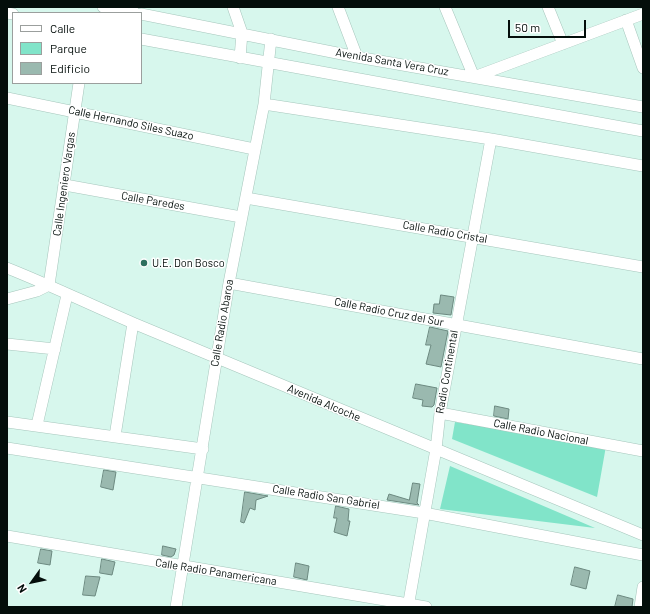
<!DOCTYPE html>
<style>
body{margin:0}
#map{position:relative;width:650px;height:614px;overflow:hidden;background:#d7f7ed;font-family:Barlow,sans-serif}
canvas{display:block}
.frame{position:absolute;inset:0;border:8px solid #040e0b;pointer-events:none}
.legend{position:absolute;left:12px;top:12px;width:130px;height:72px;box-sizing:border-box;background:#fff;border:1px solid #9b9f9d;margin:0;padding:5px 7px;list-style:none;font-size:12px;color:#040e0b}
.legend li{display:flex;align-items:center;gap:8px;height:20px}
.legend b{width:20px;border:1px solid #9b9f9d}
.north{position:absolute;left:12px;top:562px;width:40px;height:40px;-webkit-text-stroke:3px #fff;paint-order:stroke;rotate:237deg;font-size:11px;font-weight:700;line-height:16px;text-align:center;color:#040e0b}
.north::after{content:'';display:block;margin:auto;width:14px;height:18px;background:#040e0b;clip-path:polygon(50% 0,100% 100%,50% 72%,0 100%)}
.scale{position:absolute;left:508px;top:20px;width:78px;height:18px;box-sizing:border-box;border:2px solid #040e0b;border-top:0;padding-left:5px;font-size:12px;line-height:14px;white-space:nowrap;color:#040e0b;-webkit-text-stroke:3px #fff;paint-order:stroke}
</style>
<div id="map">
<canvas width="650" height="614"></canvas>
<div class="frame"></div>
<ul class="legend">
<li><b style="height:5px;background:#fff"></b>Calle</li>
<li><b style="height:11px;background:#81e4c9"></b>Parque</li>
<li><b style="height:11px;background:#9ab9af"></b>Edificio</li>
</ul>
<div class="north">N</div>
<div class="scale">50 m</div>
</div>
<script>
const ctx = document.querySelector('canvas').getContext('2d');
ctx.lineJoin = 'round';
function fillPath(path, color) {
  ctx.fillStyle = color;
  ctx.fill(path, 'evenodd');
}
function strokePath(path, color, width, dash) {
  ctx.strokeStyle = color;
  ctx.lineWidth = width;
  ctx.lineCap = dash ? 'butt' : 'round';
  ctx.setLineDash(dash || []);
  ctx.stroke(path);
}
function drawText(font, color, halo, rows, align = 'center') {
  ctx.font = font + ' Barlow,sans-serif';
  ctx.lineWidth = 3;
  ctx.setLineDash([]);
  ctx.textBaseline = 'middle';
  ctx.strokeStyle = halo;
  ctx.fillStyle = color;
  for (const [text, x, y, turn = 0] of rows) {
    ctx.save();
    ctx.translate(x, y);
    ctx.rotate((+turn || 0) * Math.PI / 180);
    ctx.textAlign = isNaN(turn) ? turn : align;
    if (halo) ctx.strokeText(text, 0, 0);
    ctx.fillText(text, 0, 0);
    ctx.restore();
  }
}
const green = new Path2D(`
 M455,422L606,446L597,497L452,439Z
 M450,466L595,528L440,509Z`);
const building = new Path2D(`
 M441,295L454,297L451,315L433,313L434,304H439Z
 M430,327L448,331L441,367L426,364L431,345H426Z
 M416,384L437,388L434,405L432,407L422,406L423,400L413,398Z
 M495,406L509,409L508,419L494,416Z
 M104,470L116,472L113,490L101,487Z
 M413,483L420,484L417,503L419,505L387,500L389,494L409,500Z
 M245,492L268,496L256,500L255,510L250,508L244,523L241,522Z
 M336,506L349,509L348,521H350L347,536L334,532L337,518H334Z
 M163,546L176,549L174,555L171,557L162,555Z
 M41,549L52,551L50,565L38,563Z
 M102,559L115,562L112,575L100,573Z
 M296,563L309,566L307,580L294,577Z
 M575,567L590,571L586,589L571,585Z
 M86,576L100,577L95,596L83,595Z
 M618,595L633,599L632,607H615Z`);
const minor = new Path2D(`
 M103,7L135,13
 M233,7L242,33L240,58
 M338,7L357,57
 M445,7L474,77L643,14
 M548,7L563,44
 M7,13L13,14
 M141,14L357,57L643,107
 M626,20L643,68
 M141,39L643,131
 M7,98L254,149
 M264,104L491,139L643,166
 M65,185L241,217
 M246,198L643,267
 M7,268C50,285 91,305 133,323L643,535
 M229,283L643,359
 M7,299L37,291L49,285L79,83
 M7,344L55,349
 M440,413L643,451
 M7,422L203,449
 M37,425L67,295
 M115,436L133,323
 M7,448L424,513L643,555
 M7,536L426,607
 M176,607L229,283L264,104L271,39
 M408,607L436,449L440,413L491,139
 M640,607L643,587`);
const markers = [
 [144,263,4,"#2e6f5e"]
];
const streetNames = [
 ["Avenida Santa Vera Cruz",392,62,10],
 ["Calle Hernando Siles Suazo",131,123,12],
 ["Calle Ingeniero Vargas",64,184,-82],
 ["Calle Paredes",153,201,10],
 ["Calle Radio Cristal",445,232,10],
 ["Calle Radio Cruz del Sur",389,312,11],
 ["Calle Radio Abaroa",222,323,-80],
 ["Radio Continental",447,372,-80],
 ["Avenida Alcoche",324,403,23],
 ["Calle Radio Nacional",541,432,11],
 ["Calle Radio San Gabriel",326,497,9],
 ["Calle Radio Panamericana",216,572,9]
];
const poiNames = [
 ["U.E. Don Bosco",152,263]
];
fillPath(green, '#81e4c9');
fillPath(building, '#9ab9af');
strokePath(building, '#6c8980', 1);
strokePath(minor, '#a6c6bc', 12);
strokePath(minor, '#fff', 11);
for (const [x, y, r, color] of markers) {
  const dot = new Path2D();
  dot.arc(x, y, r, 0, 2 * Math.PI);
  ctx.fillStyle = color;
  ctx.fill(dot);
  strokePath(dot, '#fff', 1.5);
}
drawText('11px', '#040e0b', '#fff', streetNames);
drawText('11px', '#040e0b', '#fff', poiNames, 'left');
</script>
